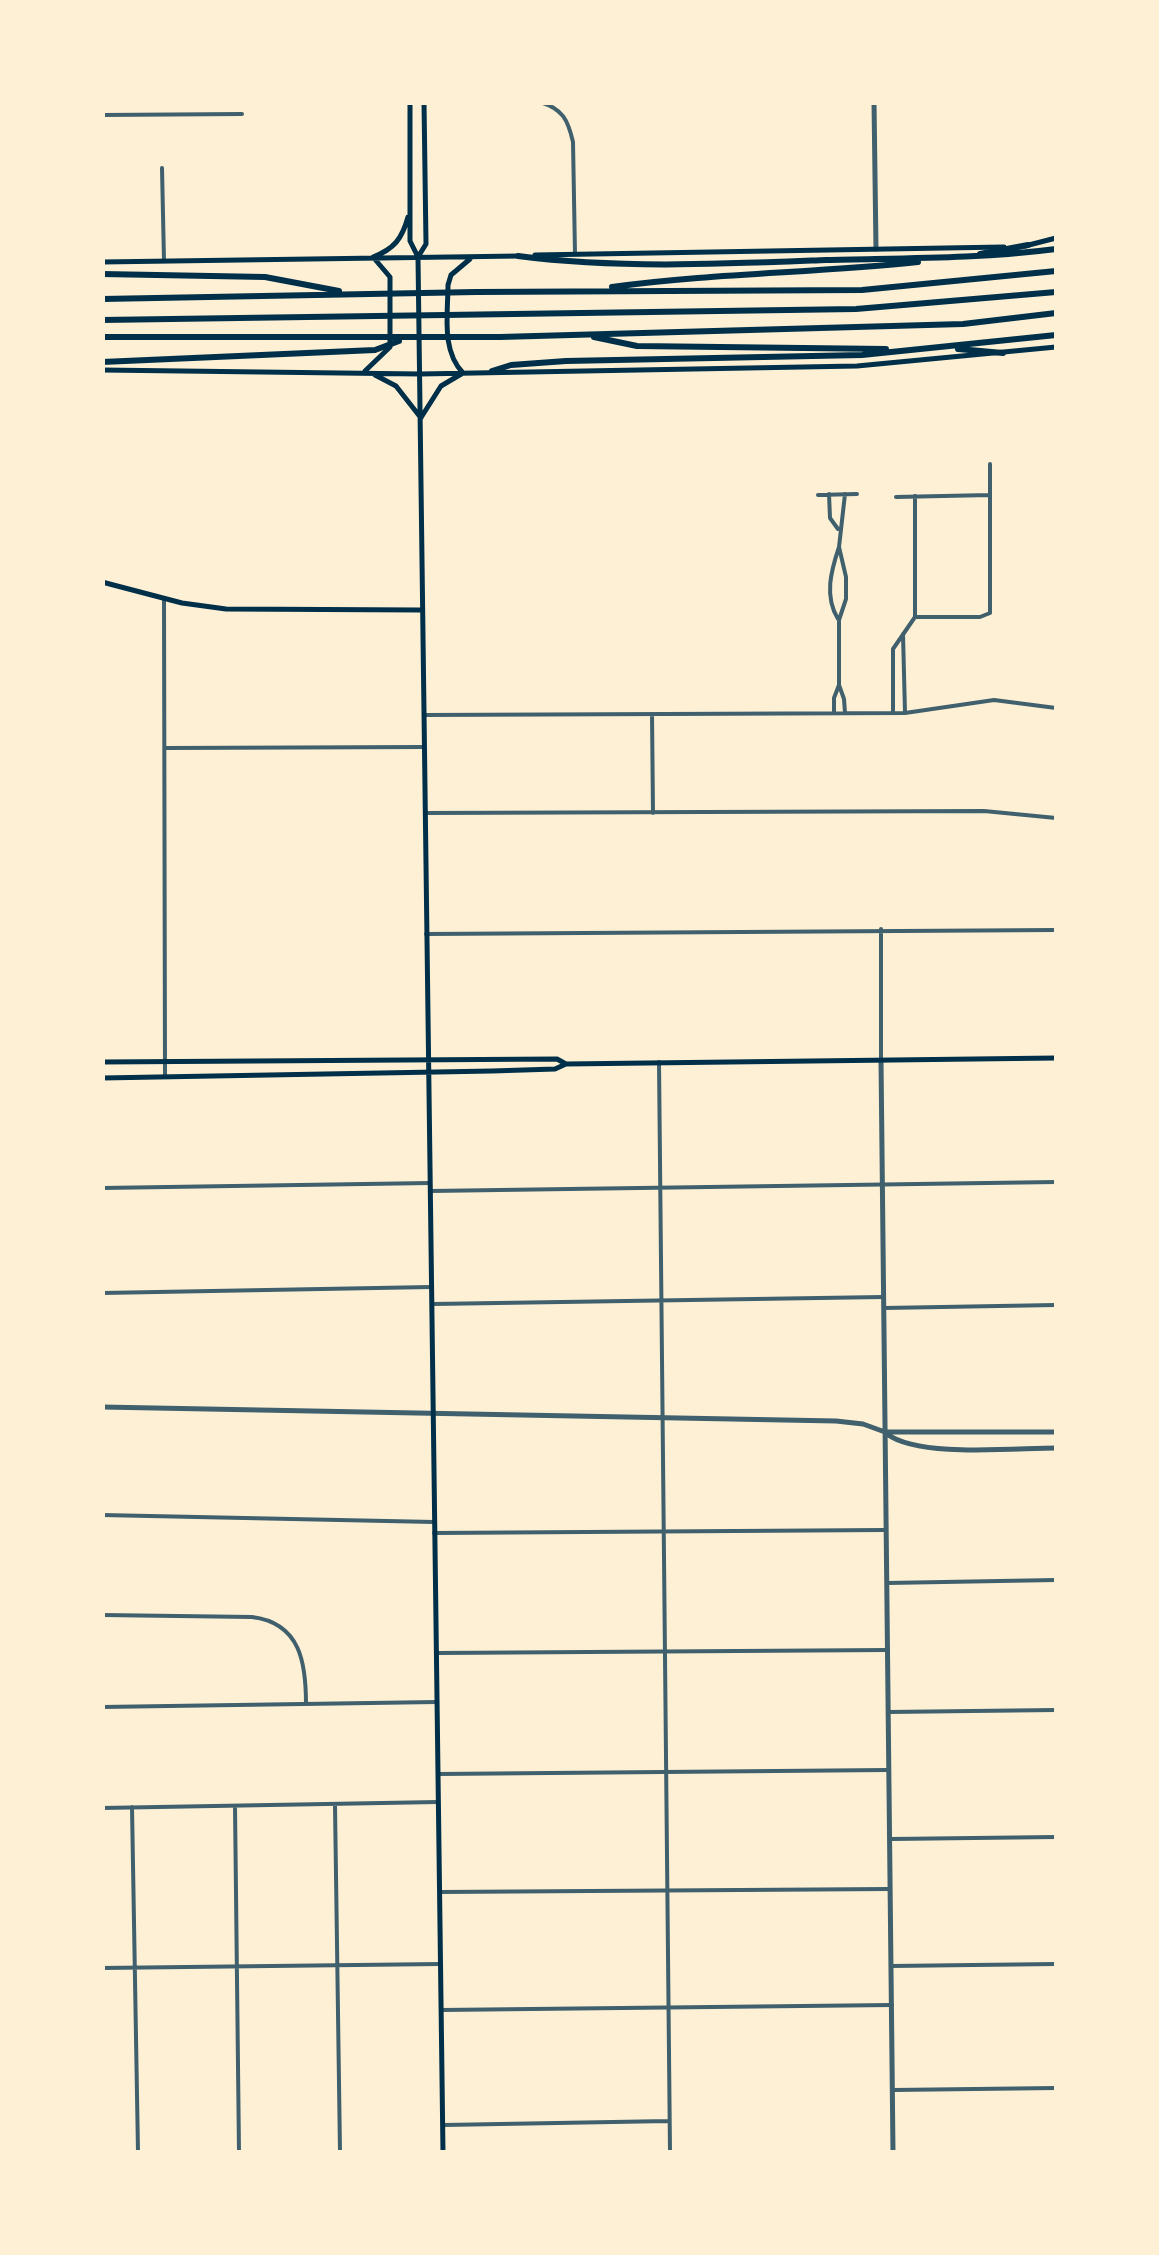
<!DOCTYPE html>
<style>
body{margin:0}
#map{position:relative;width:1159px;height:2255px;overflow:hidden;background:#fdf0d5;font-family:Helvetica,sans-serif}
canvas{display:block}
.frame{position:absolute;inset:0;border:105px solid #fdf0d5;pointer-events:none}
</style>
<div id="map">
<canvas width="1159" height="2255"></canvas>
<div class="frame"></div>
</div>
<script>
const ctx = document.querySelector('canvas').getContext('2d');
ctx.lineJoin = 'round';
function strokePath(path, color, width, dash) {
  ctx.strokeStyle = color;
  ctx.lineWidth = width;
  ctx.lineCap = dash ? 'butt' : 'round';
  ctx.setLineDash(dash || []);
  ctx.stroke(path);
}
const minor = new Path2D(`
 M540,102C563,109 568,120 573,142L575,254
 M410,103L434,102
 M102,115L242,114
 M162,168L164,261
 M829,494L830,518L838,529
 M818,495L857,494
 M896,497L990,495
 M164,599L165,1077
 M915,617H980L990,613V464
 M838,619C824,596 831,571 839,547
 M903,634L905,713
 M839,685L844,699L845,713
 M834,713V698L839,685V620L846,599V577L839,547L845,494
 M893,713V649L915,617V496
 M652,714L653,813
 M424,715L905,713L994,700L1056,708
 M165,748L424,747
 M425,813L984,811L1056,818
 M426,934L1056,930
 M881,1059V929
 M659,1062L670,2152
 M102,1188L430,1183
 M430,1191L1056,1182
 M102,1293L431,1287
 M433,1304L883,1297
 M884,1308L1056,1305
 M102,1515L434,1522
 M434,1533L885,1530
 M887,1583L1056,1580
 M102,1615L252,1617C301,1623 306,1664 306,1704
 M437,1653L888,1650
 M102,1707L437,1702
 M888,1712L1056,1710
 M438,1774L888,1770
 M335,1805L340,2152
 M235,1806L239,2152
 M132,1807L138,2152
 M102,1808L438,1802
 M891,1839L1056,1837
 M440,1892L890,1889
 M891,1966L1056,1964
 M102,1968L440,1964
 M441,2010L892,2005
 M893,2090L1056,2088
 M444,2125L669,2121`);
const tertiary = new Path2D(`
 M874,102L876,249
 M881,1060L893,2152
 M102,1407L836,1421L863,1424L885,1432H1056
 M887,1434C919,1458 1015,1448 1056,1448`);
const secondary = new Path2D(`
 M410,102V241L418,257L443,2152
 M1025,246L1056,238
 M535,255L1004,247
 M418,257L426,244L424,102
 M102,262L519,256
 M102,370L420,374L857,366L1056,347
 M365,371L390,347V277L373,257C394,249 402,239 408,217
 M375,375L396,386L421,418
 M422,416L441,386L463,373C441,350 448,314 448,285L451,275L470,259
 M102,582L182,603L226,609L421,610
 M102,1062L557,1059L566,1064L1056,1058
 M102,1078L492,1071L555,1069L566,1064`);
const motorway = new Path2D(`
 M980,254L1028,245
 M518,256C619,269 724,264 826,260C903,258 979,259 1056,249
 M102,274L265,277L339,291
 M612,287C714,273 816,273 918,262
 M102,299L476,292L862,290L1056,271
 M102,320L856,309L1056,292
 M102,337H500L963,324L1056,313
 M594,337L637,346L886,349
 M958,349L1003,353
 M102,362L375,350L399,341
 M492,371L511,365L566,361L862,355L1056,335`);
strokePath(minor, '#3f606c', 4);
strokePath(tertiary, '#3f606c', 5);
strokePath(secondary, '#003049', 5);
strokePath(motorway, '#003049', 6);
</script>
